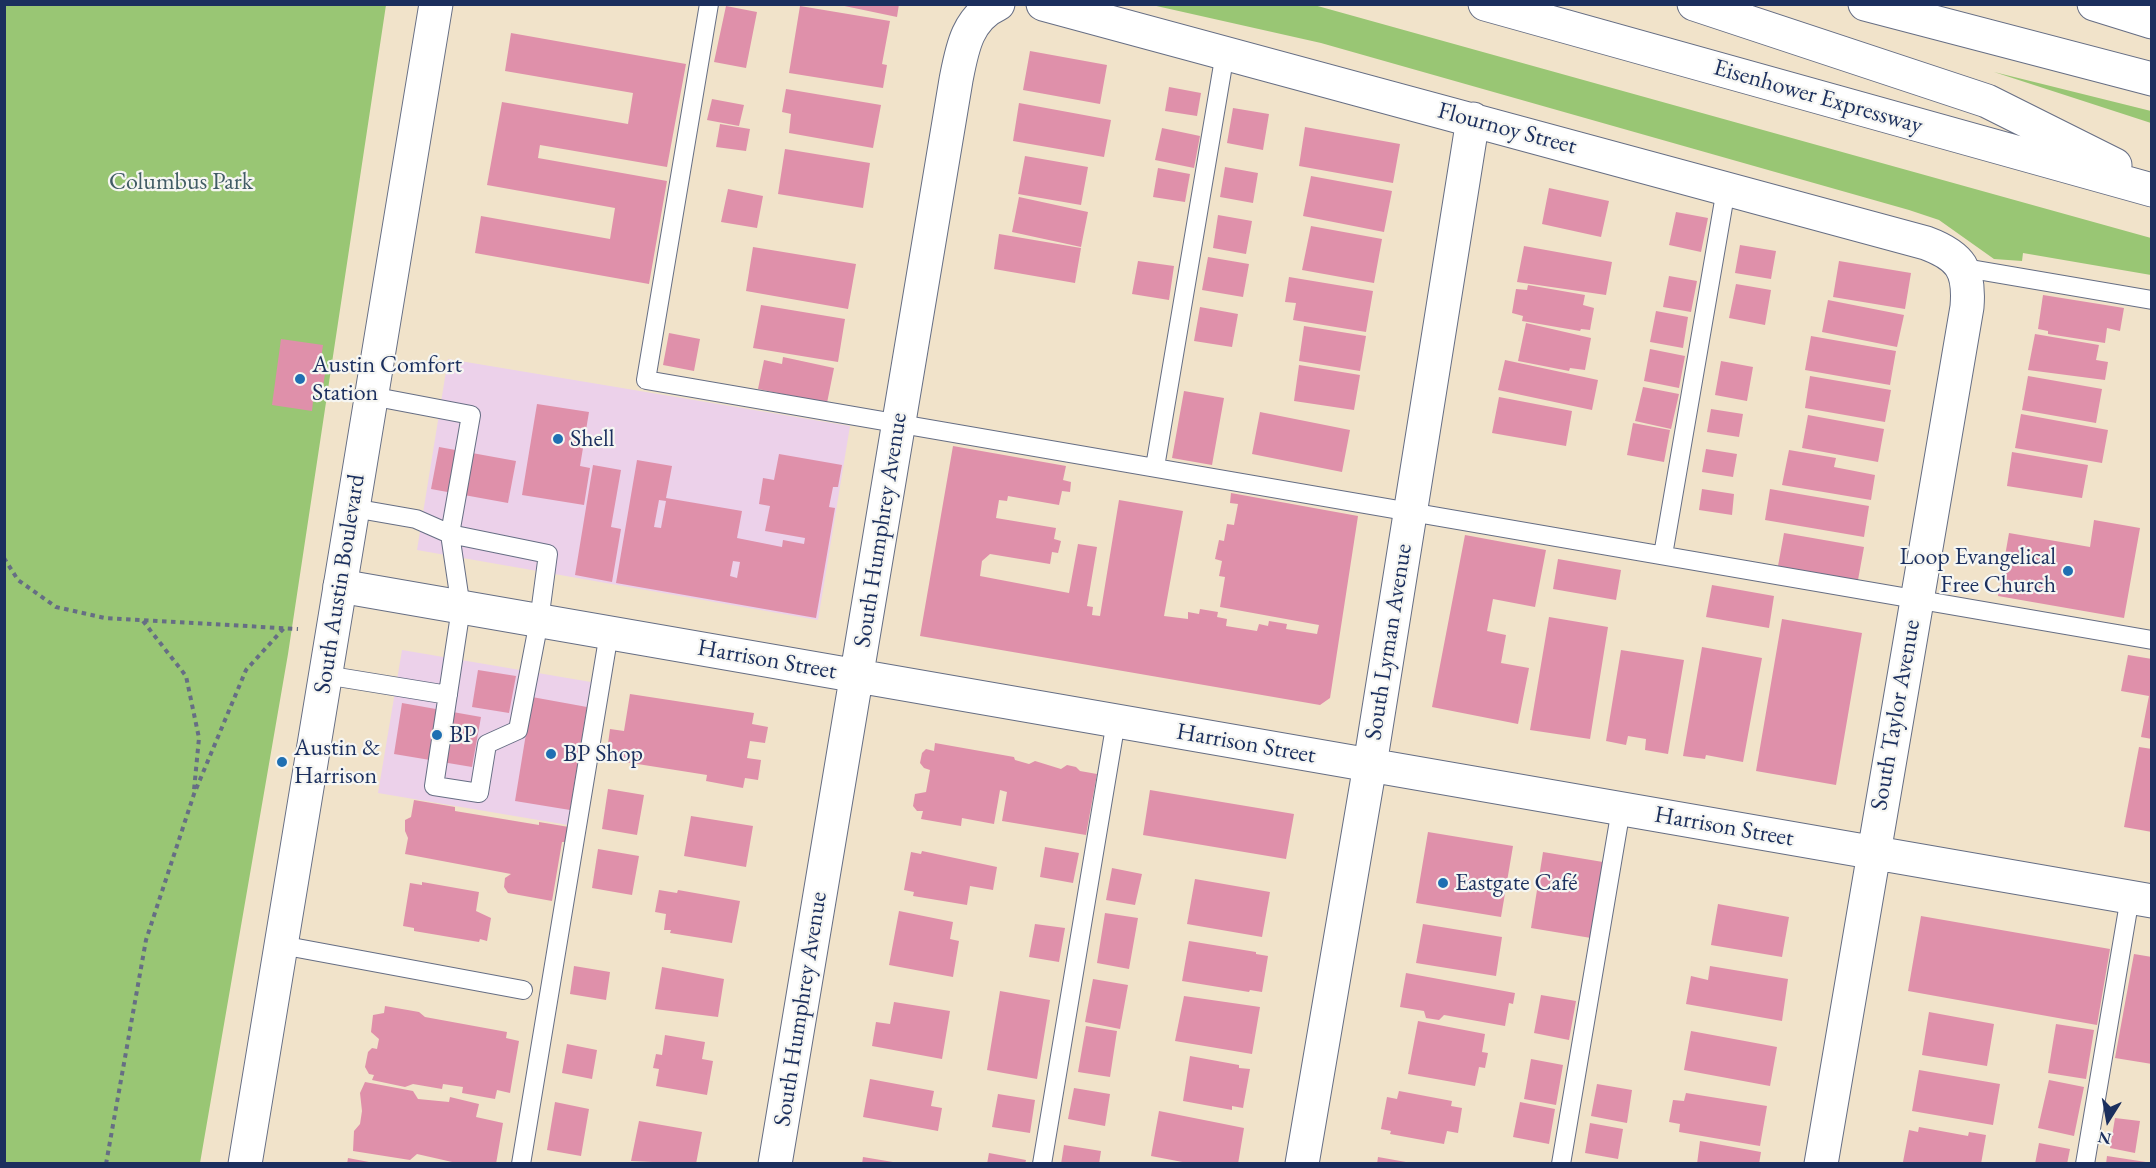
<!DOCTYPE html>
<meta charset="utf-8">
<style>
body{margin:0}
#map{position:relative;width:2156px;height:1168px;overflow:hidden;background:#f1e3ca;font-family:"EB Garamond",serif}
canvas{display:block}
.frame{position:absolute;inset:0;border:6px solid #1b2f5e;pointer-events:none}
.north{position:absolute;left:2078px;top:1090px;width:60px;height:60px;-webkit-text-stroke:4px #f6f6f2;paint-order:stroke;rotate:191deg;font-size:16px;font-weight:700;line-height:24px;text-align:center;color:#1b2f5e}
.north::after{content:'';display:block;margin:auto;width:21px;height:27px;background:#1b2f5e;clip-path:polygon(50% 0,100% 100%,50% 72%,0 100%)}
</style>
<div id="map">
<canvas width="2156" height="1168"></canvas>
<div class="frame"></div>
<div class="north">N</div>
</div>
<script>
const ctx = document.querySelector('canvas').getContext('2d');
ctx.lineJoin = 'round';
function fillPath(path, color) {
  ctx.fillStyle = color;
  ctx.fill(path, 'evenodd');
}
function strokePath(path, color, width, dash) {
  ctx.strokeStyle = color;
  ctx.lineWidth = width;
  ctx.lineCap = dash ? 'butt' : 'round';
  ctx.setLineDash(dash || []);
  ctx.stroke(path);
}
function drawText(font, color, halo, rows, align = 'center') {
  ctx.font = font + ' "EB Garamond",serif';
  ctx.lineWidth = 4.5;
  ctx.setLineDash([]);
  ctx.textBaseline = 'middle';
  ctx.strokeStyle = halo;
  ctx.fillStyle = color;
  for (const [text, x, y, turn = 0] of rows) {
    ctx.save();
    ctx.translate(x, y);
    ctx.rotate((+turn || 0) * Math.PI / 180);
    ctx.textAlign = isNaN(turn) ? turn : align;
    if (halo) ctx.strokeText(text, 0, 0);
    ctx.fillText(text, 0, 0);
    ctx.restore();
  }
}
const built = new Path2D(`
 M448,359L850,426L818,620L417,550Z
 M402,650L591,682L568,825L378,793Z`);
const green = new Path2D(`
 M5,5H386L288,654L200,1163L5,1164Z
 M1152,5H1314L2151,238V275L2023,253L2022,261L1994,259L1939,220L1909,210L1321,43Z
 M1994,72L2151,111V123Z`);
const building = new Path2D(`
 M835,4H899L897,17Z
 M726,6L757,12L746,68L714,62Z
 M800,6L890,21L882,64L887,65L883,88L789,73Z
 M511,33L686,64L667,167L540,145L538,158L667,181L649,284L475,253L481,216L610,239L615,208L487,185L502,102L628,124L633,93L505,71Z
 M1030,51L1107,65L1100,104L1023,90Z
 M1169,87L1201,93L1197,116L1165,111Z
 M786,89L881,105L873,148L789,133L791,114L782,112Z
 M712,99L744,105L739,126L707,120Z
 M1019,103L1111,120L1104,157L1013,141Z
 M1233,108L1269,114L1263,150L1227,143Z
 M720,124L750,129L746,151L716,147Z
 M1305,127L1400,144L1393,183L1299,166Z
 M1162,128L1200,136L1194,168L1155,160Z
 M785,149L870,163L863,208L778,194Z
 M1025,156L1088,167L1081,205L1018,194Z
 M1225,167L1258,173L1253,203L1220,197Z
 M1158,168L1190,174L1185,202L1153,197Z
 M1311,176L1392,191L1384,232L1303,216Z
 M1549,188L1609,201L1601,237L1542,224Z
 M728,189L763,196L757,228L721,222Z
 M1019,197L1088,212L1081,247L1012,232Z
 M1676,212L1708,218L1701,252L1669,245Z
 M1218,215L1252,221L1246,254L1213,248Z
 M1311,226L1382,239L1374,283L1302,270Z
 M999,234L1081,248L1075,283L994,269Z
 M1740,245L1776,251L1771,279L1735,273Z
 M1524,246L1612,262L1606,295L1517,282Z
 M753,247L856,264L848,309L746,291Z
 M1208,257L1249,264L1243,297L1202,290Z
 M1138,261L1174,266L1169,300L1132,294Z
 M1839,261L1911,273L1905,309L1833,297Z
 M1669,276L1697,281L1691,312L1663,307Z
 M1289,277L1373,291L1366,332L1293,320L1296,303L1285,302Z
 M1736,284L1771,290L1765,325L1729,318Z
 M1528,285L1585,295L1583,305L1594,308L1590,330L1581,329L1580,331L1522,321L1523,316L1512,313L1516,289L1527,290Z
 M2043,295L2124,308L2120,331L2107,328L2105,343L2048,334V331L2038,329Z
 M1828,300L1904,315L1897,347L1822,332Z
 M761,305L845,319L838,362L753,348Z
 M1200,307L1238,314L1232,347L1194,341Z
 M1656,311L1688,317L1683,348L1650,342Z
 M1526,323L1591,338L1585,370L1570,368L1569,371L1518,361Z
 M1304,326L1366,336L1360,371L1299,361Z
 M669,333L700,339L694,371L663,365Z
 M2035,334L2099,345L2096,360L2108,362L2105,380L2028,370Z
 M1811,336L1896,351L1890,385L1805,370Z
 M281,339L323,345L320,366L326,367L322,393L314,392L312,411L272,405Z
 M1650,349L1685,356L1679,388L1644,381Z
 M783,357L834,368L827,403L758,389L764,360L782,364Z
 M1505,360L1598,380L1592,410L1498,390Z
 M1721,361L1753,367L1747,401L1715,395Z
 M1299,365L1360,375L1354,410L1294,401Z
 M1810,376L1891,390L1885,422L1805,408Z
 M2028,376L2102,389L2096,423L2022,410Z
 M1643,387L1679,394L1671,429L1635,421Z
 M1184,391L1224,398L1212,465L1172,458Z
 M1499,397L1572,411L1566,446L1492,433Z
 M537,404L589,412L580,466L590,468L584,505L522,495Z
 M1711,409L1743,414L1739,437L1707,432Z
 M1260,412L1350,430L1342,472L1252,454Z
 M2021,414L2108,430L2102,463L2015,448Z
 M1808,415L1884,429L1878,462L1802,448Z
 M1633,423L1670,430L1664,462L1627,455Z
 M953,446L1066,466L1063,480L1071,482L1070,492L1062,491L1059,505L1008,496L1007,501L999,500L996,518L1056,528L1054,539L1061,541L1058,553L1052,552L1050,564L990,554L982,561L980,576L1069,593L1078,544L1097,547L1087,606L1093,607L1092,615L1100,616L1119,500L1183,511L1164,616L1188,619V612L1199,614L1200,609L1218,612L1217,617L1227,619L1226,626L1257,631L1259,624L1268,626L1269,621L1287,624L1286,629L1317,634L1319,625L1220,607L1225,577L1219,576L1222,561L1215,559L1219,540L1224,541L1227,524L1234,525L1238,504L1230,503L1231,493L1358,516L1330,698L1320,705L920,636Z
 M439,447L516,461L508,503L431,489Z
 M1706,449L1737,454L1733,477L1702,472Z
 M1789,450L1836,458L1834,467L1875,475L1871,500L1782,485Z
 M2012,452L2088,465L2082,498L2007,486Z
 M779,454L842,465L838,487H833L829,507L835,508L816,618L616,583L637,460L672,466L666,498L742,511L737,538L782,547L783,540L804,544L805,538L765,531L770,506L759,504L763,478L774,480ZM659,500L666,501L661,528L654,527ZM733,561L740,562L737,578L730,576Z
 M593,465L621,470L611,527L621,529L612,582L575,575Z
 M1702,489L1734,494L1732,515L1699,510Z
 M1770,489L1869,506L1864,537L1765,520Z
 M2094,520L2140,528L2124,618L1998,596L2009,533L2090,547Z
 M1784,533L1864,547L1858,580L1778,566Z
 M1465,535L1546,550L1535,607L1493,599L1487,631L1506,635L1501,663L1529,668L1518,724L1432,707Z
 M1558,559L1621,570L1616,600L1553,589Z
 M1712,585L1774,596L1769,628L1706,617Z
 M1549,617L1608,627L1590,739L1530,730Z
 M1782,619L1862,633L1836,785L1756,771Z
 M1702,647L1762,658L1743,762L1706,755L1705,759L1683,756Z
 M1621,650L1684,660L1668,754L1645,750L1646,739L1628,736L1626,745L1606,741Z
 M2128,655L2152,659V739L2141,737L2149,696L2121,691Z
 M478,670L516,676L509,713L472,707Z
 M630,694L754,713L752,724L768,727L765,743L750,741L747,758L761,760L758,780L745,778L743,788L706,781L707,775L606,759L610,729L624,731Z
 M532,697L587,707L570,810L515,801Z
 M402,703L481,717L472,767L394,754Z
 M935,743L1014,757L1015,760L1029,764L1035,761L1061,769L1067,765L1076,767L1080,771L1097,774L1086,835L1002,821L1007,792L1000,790L994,824L962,818L961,826L921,819L923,811H917L913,806L915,794L926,792L930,770L924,768L920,763L922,753L926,749L934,751Z
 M2139,747L2152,749V832L2124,827Z
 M608,789L644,795L637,835L602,829Z
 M1150,790L1294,814L1286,859L1143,835Z
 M414,800L455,807V811L539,825V822L569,827L567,842H562L552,901L508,893L504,887L505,878L511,874L405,854L408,838L405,831V820L411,817Z
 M691,816L753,826L746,867L684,856Z
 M1428,832L1513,846L1501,917L1416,903Z
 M1045,847L1079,853L1073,883L1040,877Z
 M598,849L639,856L632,895L592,888Z
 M922,851L997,867L993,890L970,886L967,905L913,896L914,892L904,890L911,852L921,854Z
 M1543,852L1603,862L1591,938L1531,928Z
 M1112,868L1142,874L1135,905L1106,900Z
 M1195,879L1270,892L1262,937L1187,924Z
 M422,882L479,892L476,911L491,918L487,941L480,939L479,942L414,931V928L403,926L410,883L422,885Z
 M659,890L677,893L678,890L740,901L732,943L670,933L671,930H664L666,914L655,912Z
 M1718,904L1789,917L1782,957L1711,945Z
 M899,911L953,922L950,939L959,941L953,977L889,965Z
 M1105,913L1138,918L1129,969L1097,963Z
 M1921,916L2110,949L2097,1025L1908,991Z
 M1035,924L1065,928L1059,962L1029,957Z
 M1423,924L1502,937L1496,976L1416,963Z
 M1189,941L1256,952V954L1268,956L1262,992L1250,990L1249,992L1182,981Z
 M2134,954L2152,957V1064L2115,1058Z
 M574,966L610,972L606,1000L570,994Z
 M1710,966L1788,979L1782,1021L1686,1004L1691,976L1708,980Z
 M662,967L724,979L718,1017L655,1009Z
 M1406,973L1515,993L1513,1004L1509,1003L1505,1026L1444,1015L1439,1020L1426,1018L1424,1011L1400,1007Z
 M1093,979L1128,985L1120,1029L1085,1022Z
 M1000,991L1050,1000L1037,1079L987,1070Z
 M1541,995L1576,1001L1569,1040L1534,1033Z
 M1184,996L1260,1007L1252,1054L1175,1041Z
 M894,1002L950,1011L942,1059L872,1046L876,1022L890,1024Z
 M385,1006L419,1012L425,1017L507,1032L506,1038L519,1041L510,1093L497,1090L495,1099L462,1093L463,1087L443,1084L442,1089L413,1084L405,1087L372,1080L374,1075L369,1074L365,1067L368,1052L372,1048L377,1049L379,1039L371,1032L373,1015L384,1013Z
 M1929,1012L1994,1024L1987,1066L1922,1055Z
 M1418,1021L1485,1034L1482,1052L1488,1053L1485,1068L1479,1067L1475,1086L1408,1074Z
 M2056,1024L2094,1030L2086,1079L2048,1073Z
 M1086,1026L1117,1031L1110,1077L1078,1072Z
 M1691,1031L1777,1047L1770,1086L1684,1070Z
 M665,1035L705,1042L702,1059L713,1061L707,1095L656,1086L659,1069L653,1068L656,1054L662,1055Z
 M567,1044L597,1050L592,1079L562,1073Z
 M1190,1056L1239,1065V1068L1250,1069L1243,1108L1232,1106V1110L1183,1101Z
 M1531,1059L1563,1065L1556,1105L1524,1099Z
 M1919,1070L2000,1084L1993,1125L1912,1111Z
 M870,1079L934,1091L931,1106L942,1108L938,1131L863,1117Z
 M2049,1080L2084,1087L2074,1136L2038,1128Z
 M365,1082L413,1091L418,1099L449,1102L450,1097L479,1104L476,1117L503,1123L496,1164H461L417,1154L410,1160L353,1151L354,1131L360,1124L362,1111L360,1093Z
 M1597,1084L1632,1090L1627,1123L1591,1116Z
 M1074,1088L1110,1094L1105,1126L1068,1119Z
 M1399,1091L1452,1101L1451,1106L1462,1108L1458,1133L1447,1131L1444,1144L1390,1134L1391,1131L1381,1129L1387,1097L1397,1099Z
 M1686,1093L1767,1106L1760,1146L1679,1132L1680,1124L1669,1122L1673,1100L1684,1101Z
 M998,1094L1035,1100L1030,1133L992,1127Z
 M555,1102L589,1109L581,1156L547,1150Z
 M1520,1102L1555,1109L1549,1144L1513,1137Z
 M1159,1111L1244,1128L1238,1164H1193L1151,1156Z
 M2115,1118L2140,1121L2135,1153L2110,1148Z
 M639,1121L702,1132L696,1164L631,1161Z
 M1590,1123L1623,1129L1618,1159L1585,1153Z
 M1919,1127L1968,1136L1969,1132L1986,1135L1981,1164L1903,1162L1909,1130L1918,1132Z
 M1700,1141L1761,1152L1759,1164H1697Z
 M2039,1143L2070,1149L2067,1164H2035Z
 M1064,1145L1101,1151L1099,1164H1061Z
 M989,1153L1026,1160L1025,1164H987Z
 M2107,1156L2146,1162V1164H2106Z
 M863,1157L893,1162L892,1164H862Z
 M1378,1157L1406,1162V1164H1377Z
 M348,1158L369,1162V1164H347Z`);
const path = new Path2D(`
 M4,558L18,580L56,607L105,618L298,629
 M143,621L186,676L199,738L194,790
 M106,1164L146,940L194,794L246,670L285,627`);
const lane = new Path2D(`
 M709,4L646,380L2152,640
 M1965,268L2152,300
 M1155,467L1225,53
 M353,508L416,519L450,534L461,608L434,786L479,793L487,744L518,730L539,621L548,554L450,534L471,415L371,396
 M1663,555L1726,189
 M325,675L448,695
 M281,945L523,990
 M521,1164L609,633
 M1042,1164L1116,721
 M1561,1164L1621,809
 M2085,1164L2130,897`);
const street = new Path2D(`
 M1043,4L1926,243C1961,256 1970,270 1967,307L1821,1164
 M340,586L2152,901
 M775,1164L956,80C962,49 967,18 998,4
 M1302,1164L1370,765L1473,119`);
const secondary = new Path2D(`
 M245,1164L436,4`);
const highway = new Path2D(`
 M1485,4L2152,190
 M1694,4L1987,101L2115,165
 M1865,4L2152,79
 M2094,4L2152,22`);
const markers = [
 [300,379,6,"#1f6fb2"],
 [558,439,6,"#1f6fb2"],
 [2068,571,6,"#1f6fb2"],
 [437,735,6,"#1f6fb2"],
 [551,754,6,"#1f6fb2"],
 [282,762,6,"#1f6fb2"],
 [1443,883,6,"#1f6fb2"]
];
const streetNames = [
 ["Eisenhower Expressway",1818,97,16],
 ["Flournoy Street",1507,129,15],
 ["South Humphrey Avenue",881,530,-81],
 ["South Austin Boulevard",340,584,-81],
 ["South Lyman Avenue",1389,642,-81],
 ["Harrison Street",767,660,10],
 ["South Taylor Avenue",1896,715,-80],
 ["Harrison Street",1246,744,10],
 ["Harrison Street",1724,827,10],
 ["South Humphrey Avenue",801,1009,-81]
];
const parkNames = [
 ["Columbus Park",181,182]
];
const poiNames = [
 ["Austin Comfort",312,365],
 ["Station",312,393],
 ["Shell",570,439],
 ["Loop Evangelical",2056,557,"right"],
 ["Free Church",2056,585,"right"],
 ["BP",449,735],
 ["Austin &",294,748],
 ["Harrison",294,776],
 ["BP Shop",563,754],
 ["Eastgate Café",1455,883]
];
fillPath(built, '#ecd1ea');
fillPath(green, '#99c674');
fillPath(building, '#df90aa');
strokePath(lane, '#666e84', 20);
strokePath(street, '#666e84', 35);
strokePath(secondary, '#666e84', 35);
strokePath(highway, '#666e84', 35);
strokePath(path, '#666e84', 4, [4.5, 4.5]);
strokePath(lane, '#fff', 18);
strokePath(street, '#fff', 33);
strokePath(secondary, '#fff', 33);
strokePath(highway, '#fff', 33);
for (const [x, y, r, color] of markers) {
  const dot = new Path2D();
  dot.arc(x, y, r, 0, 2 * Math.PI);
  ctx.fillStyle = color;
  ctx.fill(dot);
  strokePath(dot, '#f6f6f2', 2);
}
drawText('24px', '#1b2f5e', '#f6f6f2', streetNames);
drawText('24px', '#415c65', '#f6f6f2', parkNames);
drawText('24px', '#1b2f5e', '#f6f6f2', poiNames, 'left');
</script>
